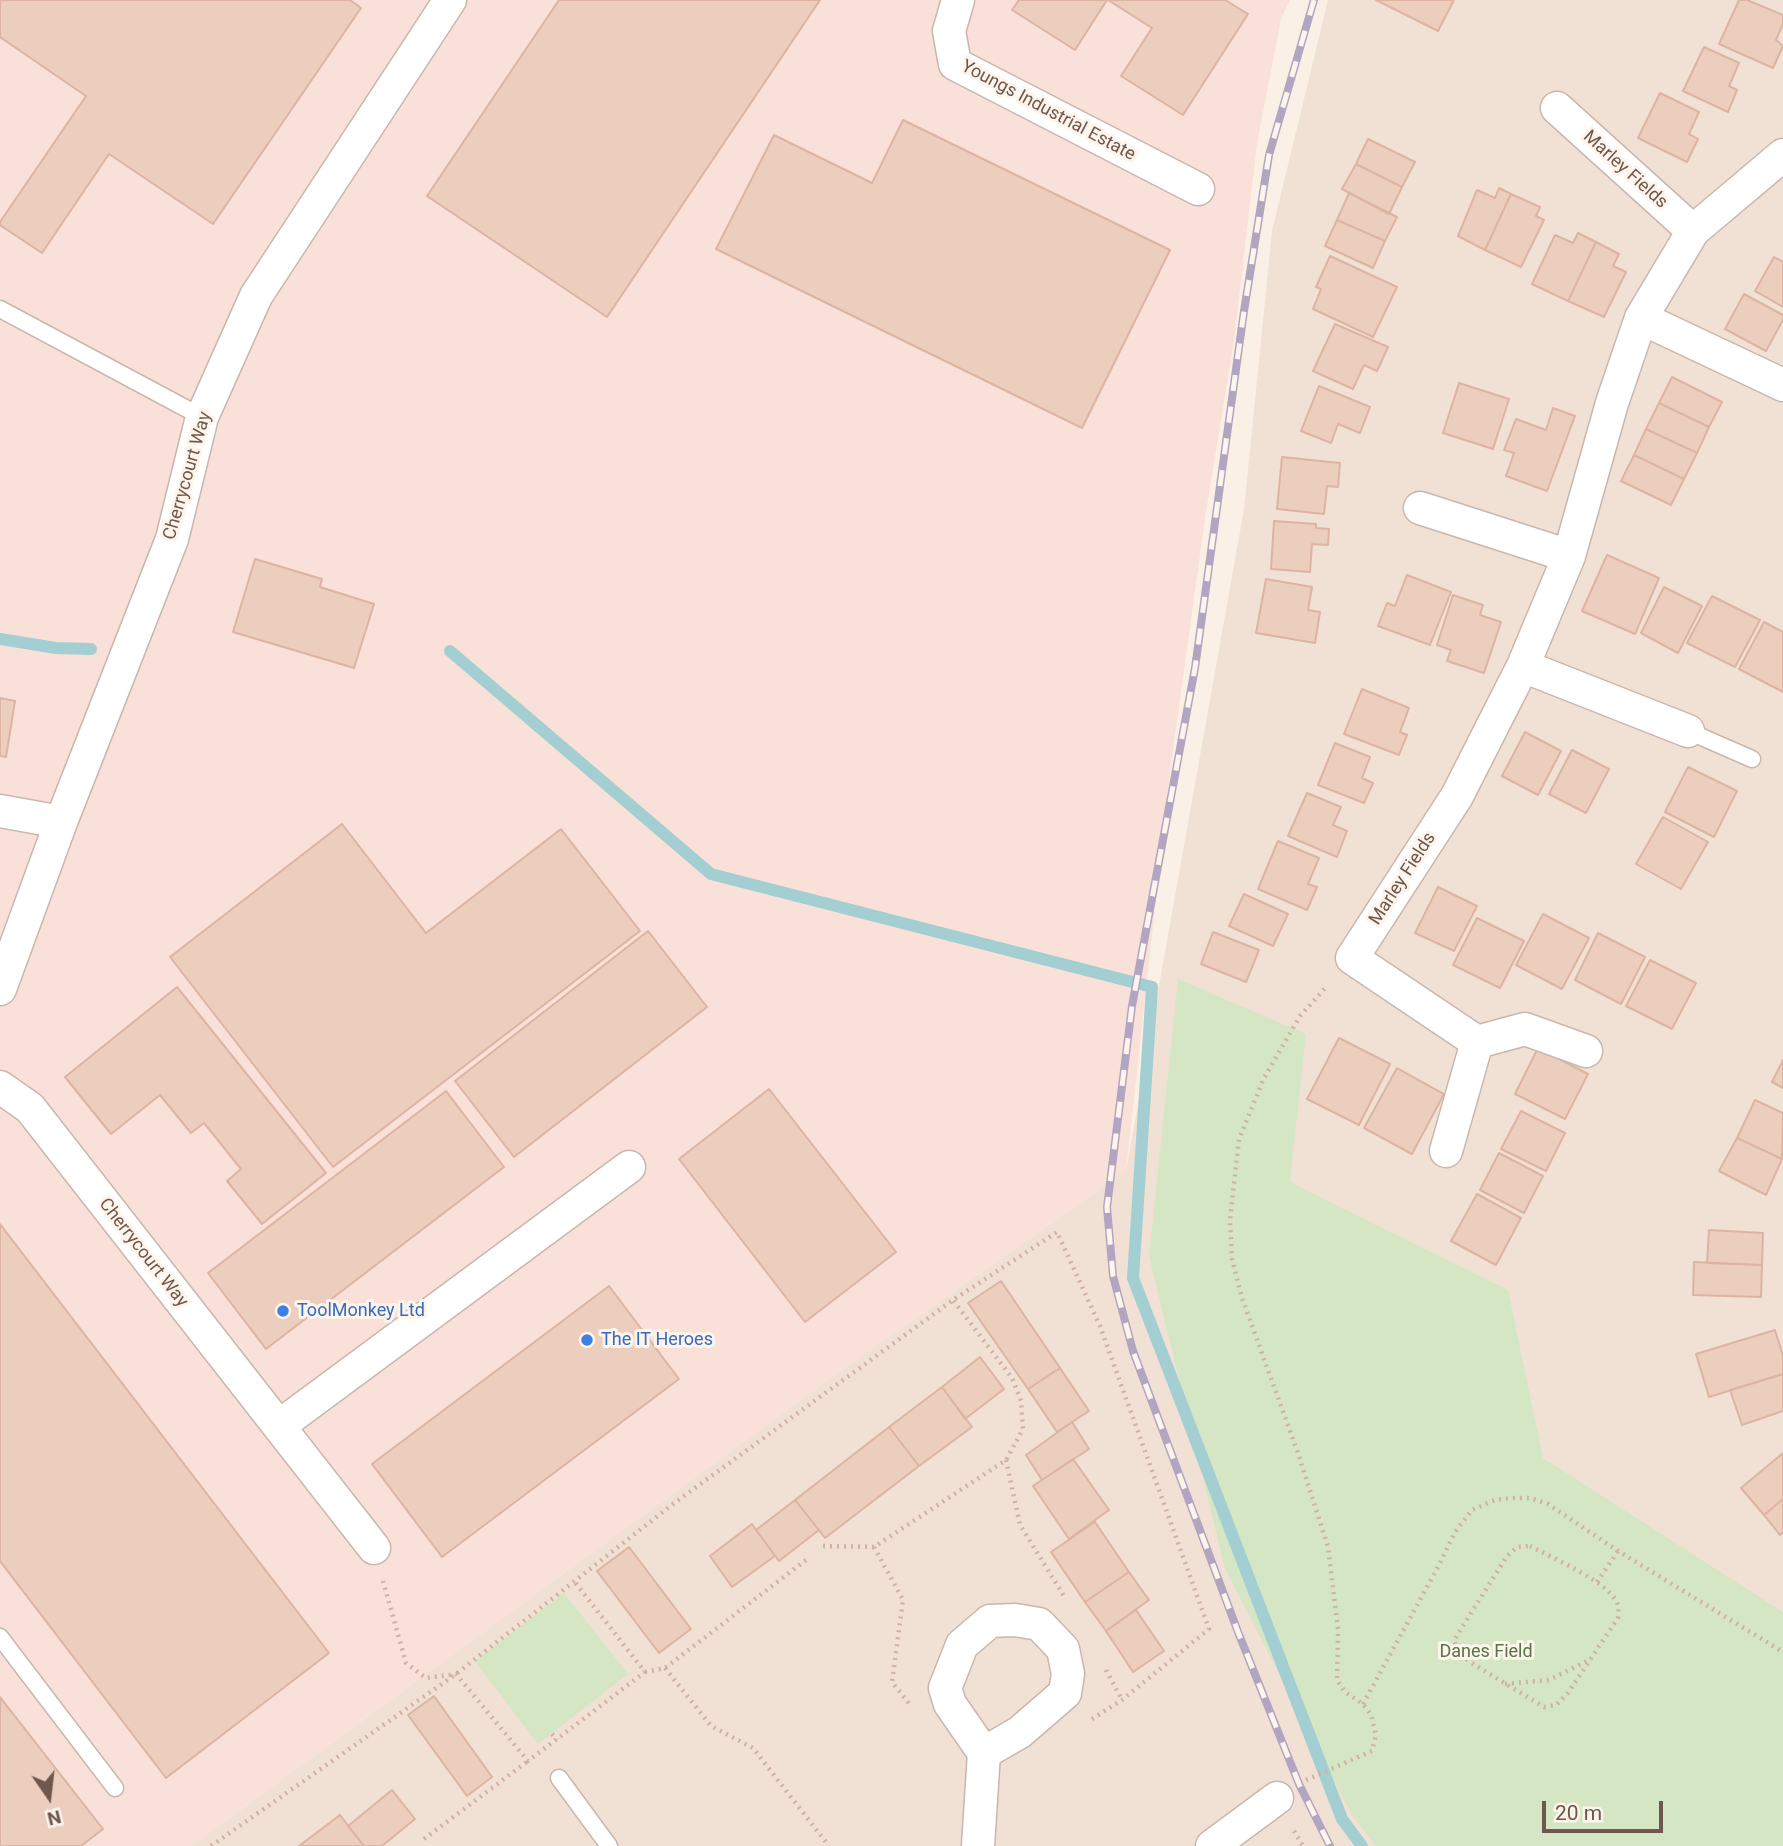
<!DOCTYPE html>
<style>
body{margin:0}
#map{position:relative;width:1783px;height:1846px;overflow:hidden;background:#faf0e5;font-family:Roboto,sans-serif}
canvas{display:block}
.north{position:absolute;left:14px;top:1762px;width:70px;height:70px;-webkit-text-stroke:5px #fdf4eb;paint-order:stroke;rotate:166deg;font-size:19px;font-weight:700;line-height:28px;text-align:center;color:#70574d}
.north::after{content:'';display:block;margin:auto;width:24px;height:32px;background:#70574d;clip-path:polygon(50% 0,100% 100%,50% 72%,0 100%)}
.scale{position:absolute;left:1542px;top:1801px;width:121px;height:32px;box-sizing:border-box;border:4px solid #70574d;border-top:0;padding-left:9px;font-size:21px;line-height:24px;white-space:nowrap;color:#70574d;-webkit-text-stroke:5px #fdf4eb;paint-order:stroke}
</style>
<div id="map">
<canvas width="1783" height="1846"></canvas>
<div class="north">N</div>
<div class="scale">20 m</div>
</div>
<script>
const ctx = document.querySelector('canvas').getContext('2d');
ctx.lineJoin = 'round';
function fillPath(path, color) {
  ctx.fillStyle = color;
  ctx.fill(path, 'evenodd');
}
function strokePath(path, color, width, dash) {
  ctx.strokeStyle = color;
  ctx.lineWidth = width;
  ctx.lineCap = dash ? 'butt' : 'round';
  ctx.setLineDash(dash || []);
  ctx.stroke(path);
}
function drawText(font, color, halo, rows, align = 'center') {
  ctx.font = font + ' Roboto,sans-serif';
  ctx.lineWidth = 6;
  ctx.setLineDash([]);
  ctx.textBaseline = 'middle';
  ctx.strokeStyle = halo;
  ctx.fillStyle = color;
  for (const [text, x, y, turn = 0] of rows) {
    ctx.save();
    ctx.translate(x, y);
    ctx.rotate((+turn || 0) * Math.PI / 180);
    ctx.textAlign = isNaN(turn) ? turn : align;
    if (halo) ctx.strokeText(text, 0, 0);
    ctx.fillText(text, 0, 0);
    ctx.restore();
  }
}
const residential = new Path2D(`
 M1328,0H1783V1846H191L840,1371L1126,1171L1244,509L1272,231Z`);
const commercial = new Path2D(`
 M0,0H1290L1281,19L1257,143L1234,341L1206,512L1170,771L1126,1171L840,1371L191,1846H0Z`);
const green = new Path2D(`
 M1178,979L1306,1034L1290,1182L1508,1290L1543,1458L1783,1612V1846H1376L1352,1815L1225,1569L1149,1256Z
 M564,1593L628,1674L538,1744L475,1661Z`);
const stream = new Path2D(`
 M0,639L56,648L91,649
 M450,651L711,874L1152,987L1133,1278L1342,1819L1362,1846`);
const building = new Path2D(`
 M0,0H350L361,8L213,224L109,154L42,253L0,225V222L86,96L0,37Z
 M559,0H820L607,317L427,196Z
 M1019,0H1107L1075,50L1012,10Z
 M1108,0H1225L1248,14L1183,115L1121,76L1152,28Z
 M1376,0H1454L1438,31Z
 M1739,0H1747L1783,15V24L1776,40L1783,46L1773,68L1719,44Z
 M1704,47L1739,63L1729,86L1737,90L1728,112L1683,91Z
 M1660,93L1699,112L1689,134L1698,139L1687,162L1638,138Z
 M903,120L1170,250L1082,428L716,249L774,135L872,183Z
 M1368,139L1415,162L1402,187L1356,164Z
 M1356,164L1402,187L1389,214L1342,189Z
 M1499,188L1511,194L1485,250L1458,236L1477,190L1495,198Z
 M1349,193L1397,217L1385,241L1337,220Z
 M1511,194L1540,207L1536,216L1544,220L1521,267L1485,250Z
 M1337,220L1385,241L1373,268L1325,246Z
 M1578,233L1596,242L1568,301L1532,284L1555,235L1573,243Z
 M1596,242L1619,254L1613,266L1626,272L1604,317L1568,301Z
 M1330,256L1397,287L1373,337L1313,309L1321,289L1316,287Z
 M1774,257L1783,262V307L1755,291Z
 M1744,294L1783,315V320L1766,351L1725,329Z
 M1335,324L1388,347L1377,371L1364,365L1353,389L1313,371Z
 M1672,377L1722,402L1709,427L1659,403Z
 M1459,383L1509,399L1493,449L1443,433Z
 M1319,386L1370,407L1360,433L1338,424L1331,443L1301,431Z
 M1659,403L1709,427L1697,453L1646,429Z
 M1553,408L1575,416L1547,491L1506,476L1514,453L1504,450L1516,419L1546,430Z
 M1646,429L1697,453L1684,479L1634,455Z
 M1634,455L1684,479L1671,505L1621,481Z
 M1282,457L1340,463L1338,487L1327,486L1324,514L1277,509Z
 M1274,521L1316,524V528L1329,529L1328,545L1312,544L1310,572L1271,569Z
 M1607,555L1659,578L1635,634L1582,611Z
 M255,559L322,579L320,587L374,604L354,668L233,632Z
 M1407,575L1451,592L1430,645L1378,626L1387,603L1395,606Z
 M1266,579L1312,587L1308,610L1320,612L1315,643L1256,633Z
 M1664,587L1702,606L1678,653L1641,633Z
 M1453,595L1483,605L1480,615L1501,622L1484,673L1447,661L1451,650L1437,645Z
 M1712,596L1760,620L1735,667L1687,643Z
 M1764,622L1783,632V692L1739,669Z
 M1362,689L1409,708L1400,732L1407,735L1399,755L1344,734Z
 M0,698L15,701L6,757L0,756Z
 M1525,732L1561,751L1538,795L1502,776Z
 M1335,743L1370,757L1362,778L1373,783L1364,803L1318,785Z
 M1572,750L1609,769L1586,813L1549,794Z
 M1688,767L1737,791L1714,837L1665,812Z
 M1307,793L1341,807L1333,825L1347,831L1337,857L1288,836Z
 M1663,817L1708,842L1681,889L1636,864Z
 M342,824L426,933L561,829L640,931L333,1167L170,957Z
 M1278,841L1319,858L1308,884L1317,887L1307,910L1258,889Z
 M1438,887L1477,906L1454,951L1415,933Z
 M1244,894L1288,914L1273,946L1229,926Z
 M1543,914L1589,938L1562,989L1516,965Z
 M1477,918L1524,941L1500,988L1453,965Z
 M648,931L707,1007L514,1157L455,1081Z
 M1213,932L1259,950L1246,982L1201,964Z
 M1598,933L1645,957L1621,1004L1575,980Z
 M1650,960L1696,983L1672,1029L1626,1006Z
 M177,987L326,1173L262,1224L227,1181L241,1169L204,1123L191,1133L160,1095L111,1134L65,1077Z
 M1339,1038L1390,1064L1359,1125L1307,1099Z
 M1538,1048L1588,1074L1565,1119L1515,1094Z
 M1783,1060V1088L1772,1082Z
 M1397,1068L1444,1094L1412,1154L1364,1128Z
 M769,1089L896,1252L805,1322L679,1159Z
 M446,1091L504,1167L266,1349L208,1273Z
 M1755,1100L1783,1113L1782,1159L1737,1138Z
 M1521,1111L1565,1133L1546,1171L1501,1149Z
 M1737,1138L1782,1159L1766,1195L1719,1171Z
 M1499,1153L1543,1176L1524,1213L1480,1190Z
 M1477,1194L1521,1218L1496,1265L1451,1241Z
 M0,1224L329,1653L166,1778L0,1561Z
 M1709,1230L1763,1233L1762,1265L1707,1263Z
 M1694,1262L1762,1265L1761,1297L1693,1295Z
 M1001,1281L1060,1368L1028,1389L968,1303Z
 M609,1286L679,1379L442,1557L372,1464Z
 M1775,1330L1783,1356V1374L1709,1397L1696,1354Z
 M980,1357L1004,1389L965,1419L942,1387Z
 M1060,1368L1089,1411L1057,1432L1028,1389Z
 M1783,1374V1411L1742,1425L1730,1390Z
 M942,1387L972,1427L919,1466L889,1427Z
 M1072,1422L1089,1449L1042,1480L1026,1455Z
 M889,1427L919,1466L825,1538L795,1500Z
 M1783,1453V1499L1764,1515L1741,1488Z
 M1073,1459L1109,1510L1069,1539L1033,1486Z
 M1783,1499V1532L1780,1535L1764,1515Z
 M795,1500L819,1530L779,1561L756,1530Z
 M1095,1522L1129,1572L1085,1602L1051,1552Z
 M752,1524L775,1556L732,1587L710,1556Z
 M629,1547L691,1629L659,1653L597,1571Z
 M1129,1572L1149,1600L1106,1631L1085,1602Z
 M1136,1610L1164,1651L1133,1672L1106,1631Z
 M434,1696L492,1777L467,1796L408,1715Z
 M0,1697L103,1829L81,1846H0Z
 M392,1790L415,1819L382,1846H364L348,1826Z
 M340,1815L364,1846H299Z`);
const path = new Path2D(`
 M1006,1460L1020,1525L1064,1596
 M823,1546L874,1547L1006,1460L1023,1429L1021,1401L1012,1378L953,1300
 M1530,1546C1550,1557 1614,1584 1618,1606C1619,1610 1618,1614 1618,1618L1568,1693L1556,1705L1544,1707L1470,1662L1458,1651L1454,1640L1507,1556L1517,1547Z
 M874,1547L903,1600L892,1682L911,1706
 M383,1581L406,1663L426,1678L456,1674L528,1761L645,1672L574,1581
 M1597,1582L1618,1551
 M665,1668L711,1726L753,1748L829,1846
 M1106,1670L1122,1700
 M645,1672L665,1668L806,1560
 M1505,1684L1549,1680L1589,1660
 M1363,1704L1439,1565L1455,1532L1472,1510L1495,1500L1511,1498H1530L1548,1504L1618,1551L1783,1652
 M552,1734L557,1740
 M1306,1780L1372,1751L1376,1735L1371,1715L1363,1704L1345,1692L1337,1680L1338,1629L1328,1547L1298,1453L1242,1298L1232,1259L1230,1220L1239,1139L1264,1078L1300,1016L1328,985
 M1294,1831L1303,1846
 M424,1839L528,1761
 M211,1846L456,1674L673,1504L953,1300L1057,1232L1100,1326L1209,1629L1122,1700L1092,1719`);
const service = new Path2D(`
 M0,309L202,417
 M1688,731L1752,759
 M0,1637L115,1788
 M559,1778L609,1846`);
const minor = new Path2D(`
 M958,0L949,31L955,64L1198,189
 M1557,108L1693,231
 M1641,318L1783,385
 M1420,508L1569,556
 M1523,666L1688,731
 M0,811L61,822
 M0,989L61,822L172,539L202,417L256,296L450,0
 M1477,1042L1525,1029L1586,1051
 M0,1087L30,1108L374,1548
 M1446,1151L1477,1042L1352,958L1457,796L1523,666L1569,556L1612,403L1641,318L1693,231L1783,155
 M279,1426L629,1167
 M978,1846L984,1753L950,1704L945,1688L962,1645L990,1621L1015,1620L1039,1624L1063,1649L1068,1674L1065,1693L1020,1732L984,1753
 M1212,1846L1277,1798`);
const rail = new Path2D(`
 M1314,0L1269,155L1244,311L1195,668L1132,1006L1107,1207L1113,1276L1133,1351L1238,1632L1299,1784L1330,1846`);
const markers = [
 [283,1311,7,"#3f7fe0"],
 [587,1340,7,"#3f7fe0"]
];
const streetNames = [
 ["Youngs Industrial Estate",1048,111,28],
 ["Marley Fields",1625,170,42],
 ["Cherrycourt Way",188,476,-74],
 ["Marley Fields",1403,879,-57],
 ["Cherrycourt Way",143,1253,52]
];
const shopNames = [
 ["ToolMonkey Ltd",297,1311],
 ["The IT Heroes",601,1340]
];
const parkNames = [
 ["Danes Field",1486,1652]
];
fillPath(residential, '#f1e1d4');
fillPath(commercial, '#f9e1da');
fillPath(green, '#d5e6c5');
strokePath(stream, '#a3ced2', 12);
fillPath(building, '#eccebf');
strokePath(building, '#ddb3a1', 2);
strokePath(service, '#cab7ac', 19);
strokePath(minor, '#cab7ac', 35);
strokePath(path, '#d1b1a3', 4.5, [2, 5]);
strokePath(service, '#fff', 16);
strokePath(minor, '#fff', 32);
strokePath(rail, '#b2a5c2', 8);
strokePath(rail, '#fdf4eb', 5, [16]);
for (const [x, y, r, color] of markers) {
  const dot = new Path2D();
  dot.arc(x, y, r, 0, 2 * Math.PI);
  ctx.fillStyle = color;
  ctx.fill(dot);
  strokePath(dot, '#fdf4eb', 2.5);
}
drawText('18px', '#70574d', '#fdf4eb', streetNames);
drawText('18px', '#366cbe', '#fdf4eb', shopNames, 'left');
drawText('18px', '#577546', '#fdf4eb', parkNames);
</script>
